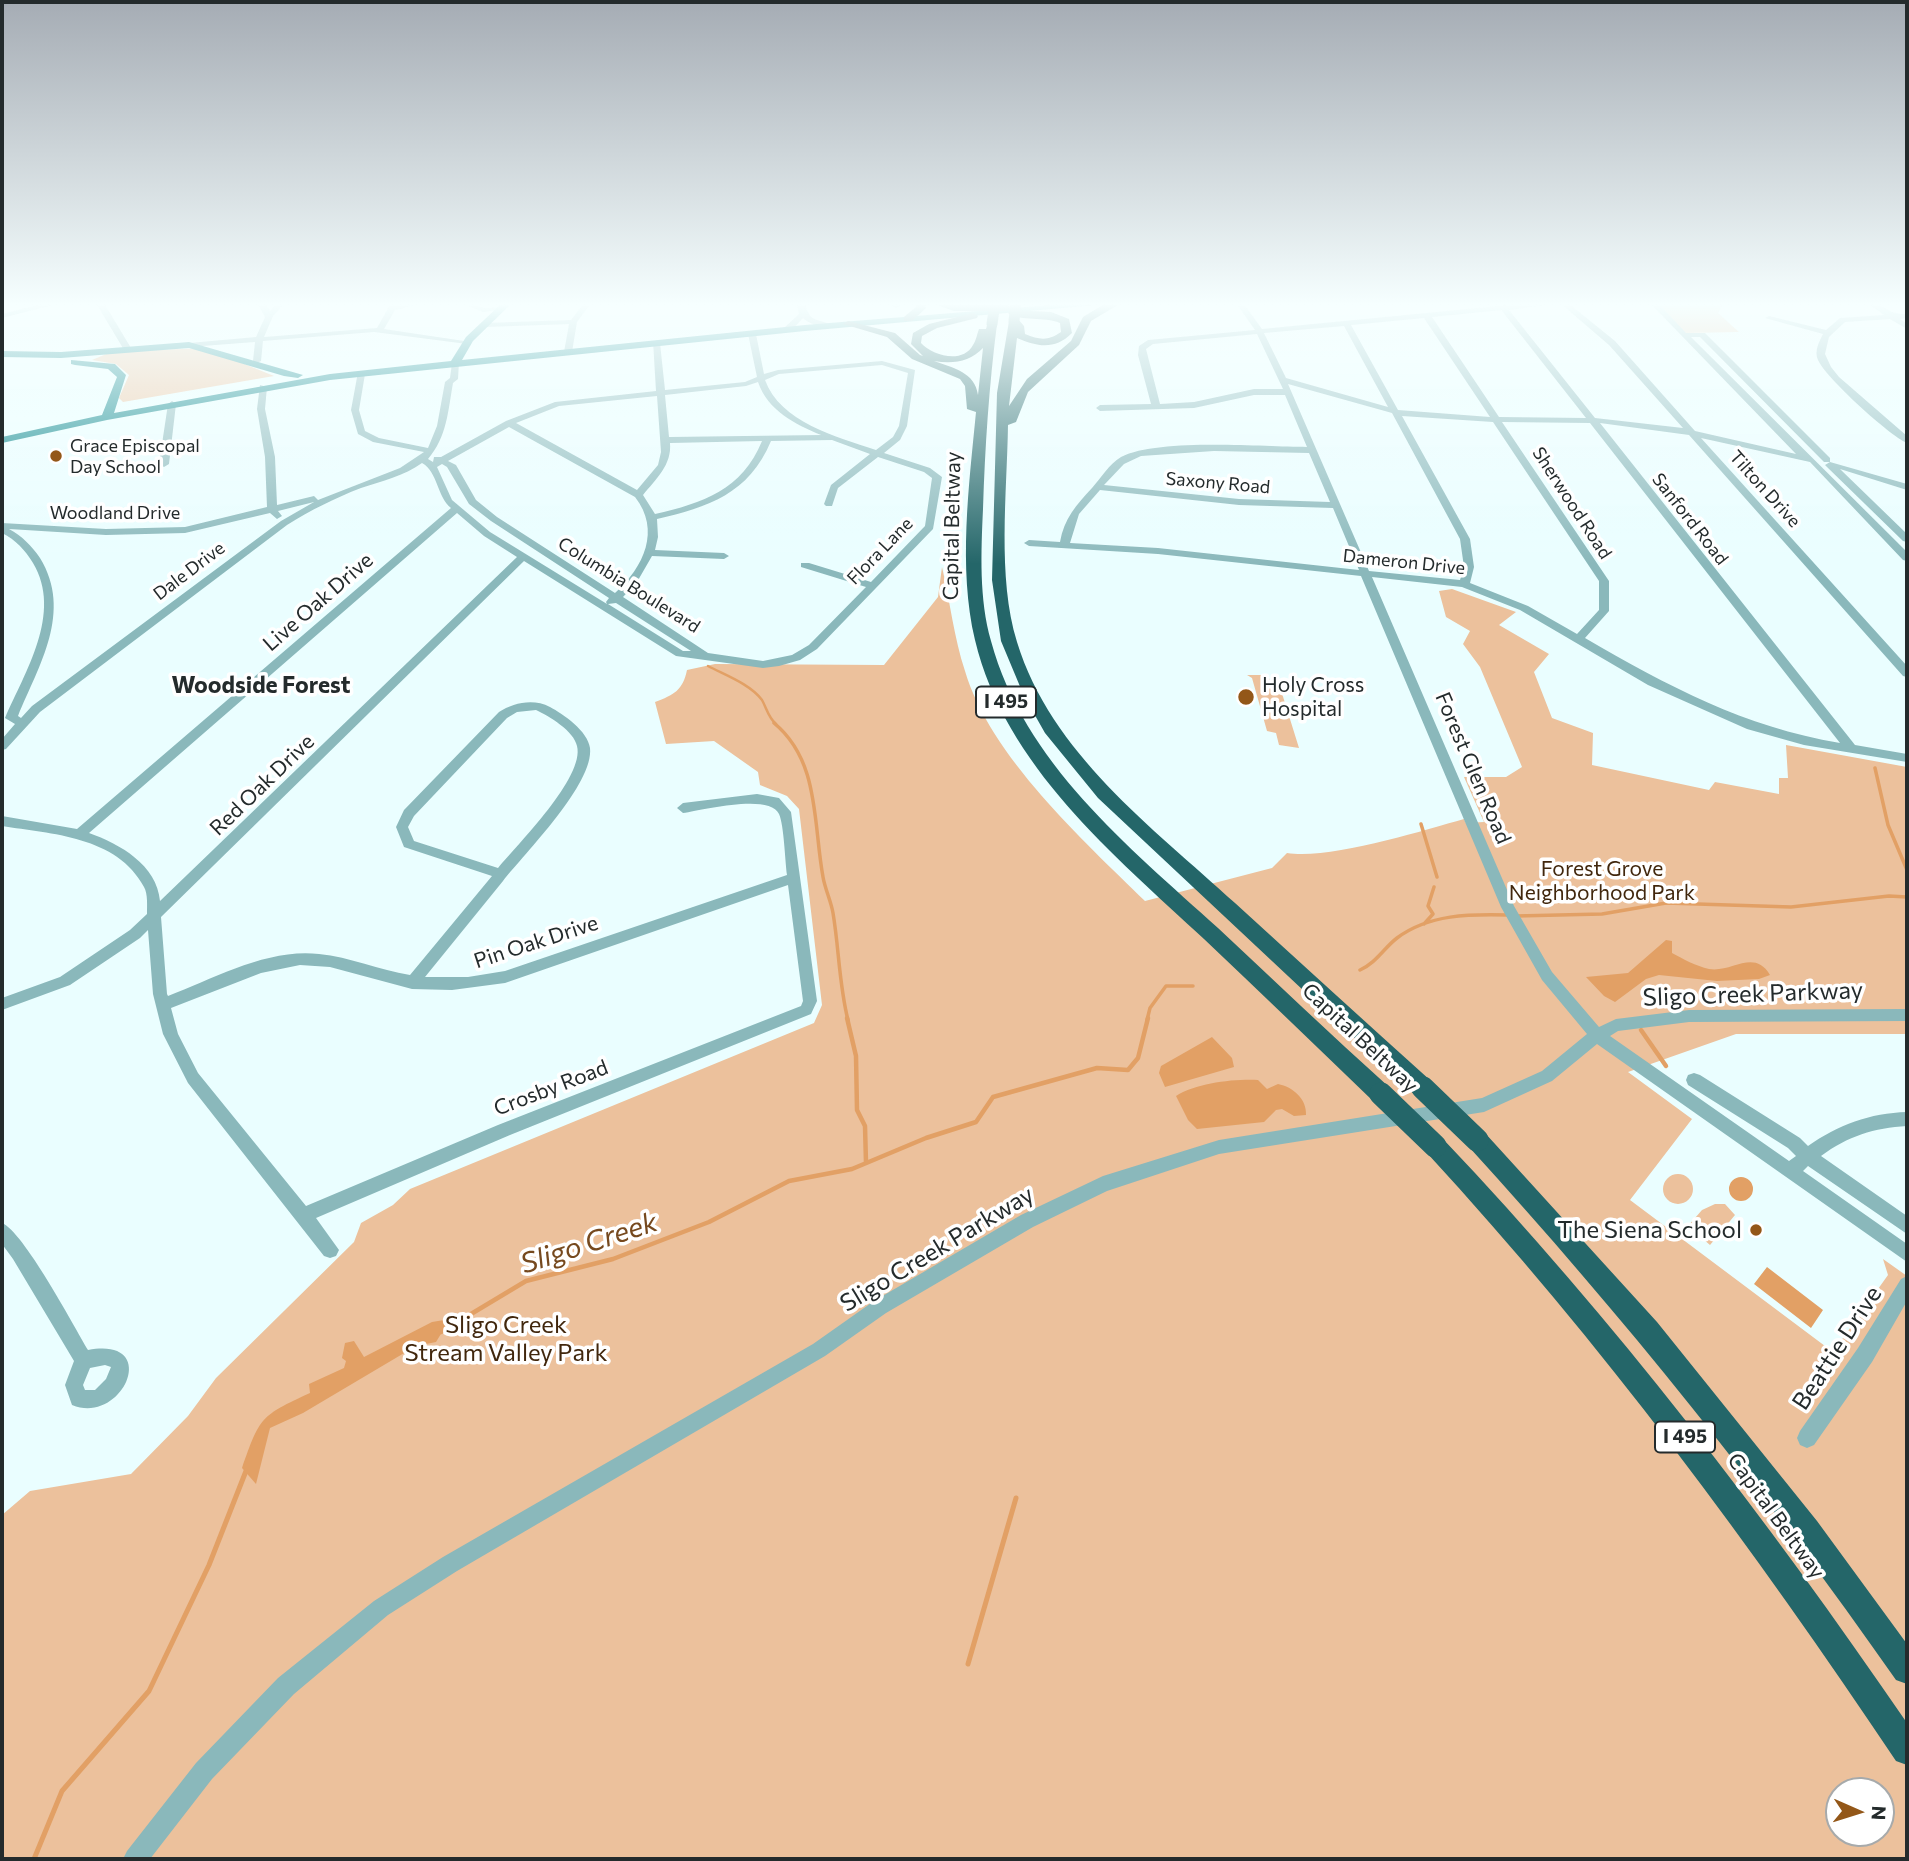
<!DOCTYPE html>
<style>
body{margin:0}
#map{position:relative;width:1909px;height:1861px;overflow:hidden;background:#eafeff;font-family:Commissioner,sans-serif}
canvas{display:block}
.frame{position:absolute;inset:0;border:4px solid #242b2c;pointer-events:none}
.north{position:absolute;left:1825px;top:1777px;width:70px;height:70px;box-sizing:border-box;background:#fff;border:2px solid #a7aaab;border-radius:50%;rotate:93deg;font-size:19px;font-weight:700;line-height:28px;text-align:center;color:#242b2c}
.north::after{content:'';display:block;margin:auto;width:24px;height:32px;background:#935718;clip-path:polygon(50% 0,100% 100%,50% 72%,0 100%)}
</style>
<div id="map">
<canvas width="1909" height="1861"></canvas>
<div class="frame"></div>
<div class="north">N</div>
</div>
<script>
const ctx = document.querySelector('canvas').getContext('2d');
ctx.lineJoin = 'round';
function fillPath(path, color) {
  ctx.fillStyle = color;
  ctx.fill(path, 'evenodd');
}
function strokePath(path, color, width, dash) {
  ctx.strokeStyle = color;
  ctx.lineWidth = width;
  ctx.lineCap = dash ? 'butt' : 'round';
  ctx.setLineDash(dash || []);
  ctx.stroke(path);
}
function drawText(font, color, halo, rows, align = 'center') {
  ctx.font = font + ' Commissioner,sans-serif';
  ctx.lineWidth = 7;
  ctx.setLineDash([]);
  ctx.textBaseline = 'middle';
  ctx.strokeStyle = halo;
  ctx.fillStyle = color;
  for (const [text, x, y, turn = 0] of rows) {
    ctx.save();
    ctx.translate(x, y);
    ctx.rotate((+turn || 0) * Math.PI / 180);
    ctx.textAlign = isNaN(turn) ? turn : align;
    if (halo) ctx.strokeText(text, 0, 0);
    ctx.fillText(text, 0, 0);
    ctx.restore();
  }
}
const green = new Path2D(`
 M1653,303H1723L1718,313L1739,332L1683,333Z
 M205,348L274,376L123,402L119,398L129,375L116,364L92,360L111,352Z
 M942,567C950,601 954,638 965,671C990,756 1083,840 1145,901L1272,868L1287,853C1329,860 1421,831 1464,819L1466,823L1484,822L1464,777H1506L1522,767L1480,667L1463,644L1470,631L1446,617L1439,591L1452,589L1516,612L1499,625L1549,654L1534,672L1552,718L1593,733L1592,765L1709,790L1715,782L1779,794V778H1788L1786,745L1907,767V1034H1736L1628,1072L1692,1119L1630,1200L1833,1352L1888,1275L1883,1259L1907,1276V1859H2V1515L30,1491L131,1474L188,1416L216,1378L354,1242L361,1223L393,1205L410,1189L814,1023L822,1005L799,809L787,796L760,785L758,772L714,741L666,744L655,702C674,695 683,690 687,670L715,664L884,665L938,597ZM1839,1791H1881V1833H1839Z
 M1247,675H1268L1271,684L1280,687L1299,748L1279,745L1276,733L1267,731L1252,678Z
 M1663 1189a15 15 0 1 1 30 0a15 15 0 1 1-30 0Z
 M1715,1204H1725L1735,1215L1710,1245L1688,1226L1702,1210Z`);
const water = new Path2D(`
 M1666,940L1672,941V953C1683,959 1696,966 1709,969C1732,973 1754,948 1770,975L1759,979L1717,981L1659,975L1646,979L1615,1002L1604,996L1586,977L1628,973Z
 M1212,1037L1232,1058L1234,1067L1165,1087L1159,1073L1161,1066Z
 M1258,1080L1267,1089L1278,1084C1293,1087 1307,1099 1306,1115L1294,1116L1282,1109L1276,1110L1264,1122L1197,1129L1188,1120L1176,1096C1197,1083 1232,1079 1258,1080Z
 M1729 1189a12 12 0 1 1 24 0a12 12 0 1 1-24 0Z
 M1767,1267L1823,1310L1811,1328L1754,1284Z
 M450,1319L436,1342L416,1346L303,1413L270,1428L256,1484L242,1468C260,1417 260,1416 310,1393L309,1384L344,1368L346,1361L342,1358L345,1343L354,1341L364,1357L432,1322Z`);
const streamFar3 = new Path2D(`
 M708,666C725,675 750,684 762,700C767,709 768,717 776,724`);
const streamFar2 = new Path2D(`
 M774,723C820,761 813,823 823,877C825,889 831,901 833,913C839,948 839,985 848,1020
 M1875,768L1888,825L1907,870
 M1421,824L1437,877
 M1516,916L1602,914L1666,903L1791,907L1889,896L1907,897
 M1424,924L1433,914L1428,906L1434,887
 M1360,970C1376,963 1384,948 1397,938C1429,914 1470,914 1508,915
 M1147,1020L1150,1008L1166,986H1193`);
const streamFar1 = new Path2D(`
 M847,1018L856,1056L857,1110L865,1126L866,1163
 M1641,1030L1666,1066
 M441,1332L526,1281L613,1259L709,1222L789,1181L852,1169L926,1138L976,1122L993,1097L1097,1068L1128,1070L1138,1058L1148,1018`);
const stream = new Path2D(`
 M968,1664L1016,1498
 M34,1859L62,1791L149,1691L209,1565L246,1471`);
const minor = new Path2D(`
 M46,303H60L2,318V314Z
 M96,303H104L131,348L130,350H124Z
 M257,303H265L270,311L277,303H285L273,316L264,337L377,328L391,303H423L395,310L384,329L471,342L467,344L374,332L263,341L261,361L257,363L253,361L255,342L189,347L185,345L189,343L256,337L265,317Z
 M462,303C471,303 478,307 486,308C494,308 498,306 505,309L483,312Z
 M584,303H591L577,322L572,352L568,354L564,352L569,324L485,327L481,325L485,323L571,320Z
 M797,303H805C809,324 819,318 834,326C827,330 809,324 803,318L790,332H784V328L799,314Z
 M889,303H903L896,308Z
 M1236,303H1243L1262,329L1529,303H1559L1509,310L1595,418L1683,428L1609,345L1560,303H1568L1615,341L1695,431L1796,454L1650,303H1658L1686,333H1705L1830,458V462H1824L1700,337H1691L1907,552V561L1903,560L1810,462L1701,438L1907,666V677L1903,676L1689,435L1600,423L1855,745L1907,754V762L1804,745L1747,729L1648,685L1520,610L1462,587L1372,577L1514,906L1552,972L1599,1027L1616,1019L1689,1010L1907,1009V1021L1689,1022L1618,1031L1610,1036L1789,1161L1796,1156L1788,1148L1688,1085L1686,1080L1688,1075L1694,1073L1700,1075L1800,1138L1808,1146C1838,1125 1870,1113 1907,1112V1126C1874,1128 1848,1136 1821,1156L1907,1216V1234L1808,1166L1803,1171L1907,1244V1262L1597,1044L1552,1081L1484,1112L1219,1154L1107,1191L1033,1227L886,1313L825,1356L457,1571L388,1615L294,1694L212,1779L150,1859H123L127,1851L196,1763L278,1678L374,1601L443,1557L813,1344L874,1301L1021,1215L1103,1176L1219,1140L1482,1098L1542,1071L1587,1034L1542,980L1501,907L1361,576L1158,554L1029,546L1024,543L1029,540L1060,542C1064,519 1076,505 1092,488C1101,478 1109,464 1121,457C1159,438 1262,447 1307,447L1285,395H1254L1194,408L1100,411L1096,408L1100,405L1151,404L1138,355L1139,346L1148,340L1255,330ZM1502,310V311L1586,418L1499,417L1432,317ZM1424,318L1490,417L1398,410L1351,325ZM1344,326L1388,407L1286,378L1264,333ZM1257,334L1283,389H1254L1194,402L1160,404L1146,349L1153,344ZM1288,384L1392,413L1460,539L1464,567L1460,580L1369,571ZM1402,416L1493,422L1599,581V610L1577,634L1528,606L1470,583L1474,567L1470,539ZM1502,422L1590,423L1840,743C1744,727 1668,686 1585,638L1609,611V581ZM1214,451L1309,453L1330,502L1239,499L1104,485L1124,464L1141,456ZM1100,490L1239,505L1333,508L1359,570L1158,548L1070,543L1079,514Z
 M1868,303C1885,303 1886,315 1907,314V318L1900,319L1907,324V329L1890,319L1845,322L1829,337L1825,354L1831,367L1839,377L1907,436V443C1889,435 1826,378 1818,360C1814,351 1819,342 1823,334L1765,318L1769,316L1826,330L1840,318L1884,315Z
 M752,332L756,334L764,374L778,370L882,361L915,370L907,426L900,440L884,453L930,468L942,477L933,529L817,649L800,660L779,666L763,668L676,656L524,561L161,917L167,994L168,996C215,978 268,948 319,954C350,957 379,970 410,975L492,876L404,847L396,827L404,810L499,712C513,703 533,698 550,707C563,714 588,731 590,748C594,784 525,853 503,881C477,913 451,945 425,977H468L505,971L787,875C785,860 784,825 779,814C770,793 702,810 683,813L677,808L683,803L757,794L779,798L791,812L817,1001L811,1014L510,1135L316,1218L339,1250L336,1256L330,1258L324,1256L188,1083L163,1034L153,994L148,930L140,938L70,985L2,1010V998L60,977L130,930L147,914C147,906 148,894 144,887C117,836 51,834 2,826V816L77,829L451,508C437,497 438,472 422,463C404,476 382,481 361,488C335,498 311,510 287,525L40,712L6,749L2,750V739L15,724L5,718C25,672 63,613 33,563C25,550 16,540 2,533V523L106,529L185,527L267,507L265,457L257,409L260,385L267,387L265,409L275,457L277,505L314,496L318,500L400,468L424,452L373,442L358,434L351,410L358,372L365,374L359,410L365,431L379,438L428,448L437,426L445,382L450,378L452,363L459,361L458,379L453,383C448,411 447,437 428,459L433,462L434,457H441L506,421L555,402L656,391L653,341L660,343L665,390L745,382L757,377L748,334ZM882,365L908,373L899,426L893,437L876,450C837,437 780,422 765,380L779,374ZM758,382C768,411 795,424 821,435L669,437L665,395L746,386ZM657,396L661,452L658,465L637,490L516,423L559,406ZM509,427L635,497C661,530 644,567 615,593L497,517L476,500L456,465L448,461ZM832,440L870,454L831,485L824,504L826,506H832L838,488L878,457L924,472L932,478L925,526L871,582L809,563H801V567L866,587L809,645L792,655L763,661L708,653L623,597L637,582L652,556L724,559L729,556L724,553L655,550L658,537L657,519C708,507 749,494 771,441ZM762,441C742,490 703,503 655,514L643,495C656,479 672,465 670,443ZM442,464L447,467L469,504L491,521L609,598L606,602L607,604L490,532L452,500L437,467ZM314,502L281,521L32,706L21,718L18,716C39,665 73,612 40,558C32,546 22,536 9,529L106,535L185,533L270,513L277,519L282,516L278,511ZM457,513L484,536L517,557L160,901C157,865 120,844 89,833ZM616,603L691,651H683L608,604ZM536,710C549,716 574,731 577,746C585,777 518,844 498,868L414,841L408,827L414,816L507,718L517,712ZM788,885L803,1001L801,1006L498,1125L306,1206L198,1073L178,1034L171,1008L261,973L300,965L330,967L412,989L452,990L505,983Z
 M172,401L176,404L169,464L164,467L159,464L168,404Z
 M1830,462L1907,484V490L1840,469L1907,534V542L1903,541L1827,467L1825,465Z
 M2,1223C23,1231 74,1326 88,1350C162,1336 123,1426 72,1405L65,1385L74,1361L13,1259L2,1244ZM105,1365L111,1367L106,1379L95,1390H85L83,1385L90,1368Z
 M1907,1276V1301L1872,1362L1814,1445L1807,1448L1800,1445L1797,1438L1800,1431L1858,1348L1901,1279Z`);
const major = new Path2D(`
 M502,303H512L473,341L462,360L805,325L1075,303H1118L805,331L330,380L107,420L2,443V437L102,415L117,377L108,369L75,365L71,364V360L115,364L126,375L114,413L330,374L451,361L466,337Z
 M189,342L303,375L298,378L284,376L189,348L61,358L2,357V351L61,352Z`);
const highway = new Path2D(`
 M915,303H925L926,308L912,321H904V317L916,307Z
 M932,303L1007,305L1012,308L1007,311H954Z
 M1106,303H1121L1091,321L1079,345L1028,392L1016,422L1008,425C1007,493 997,577 1017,642C1051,753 1152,827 1235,903C1300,962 1365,1022 1431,1081L1434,1088L1431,1095L1423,1097L1415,1095L1098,798L1045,733L1024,696L1001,641L992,580L997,393L1009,321L1018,319L1024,326L1025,334C1040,340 1048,341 1061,332L1060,323C1044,316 1022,322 1008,313L1013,310L1051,312L1069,319L1072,333C1055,350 1038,347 1017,338L1009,406L1027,379L1071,341L1083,317Z
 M973,313L978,316L977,318L937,328L922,336L921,343C933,356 963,364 973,345C976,341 977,334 979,329H986L988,322L997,324C989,386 985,447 983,509C981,552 979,599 991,641C1024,763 1128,846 1218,928C1275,981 1331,1035 1389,1087L1392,1094L1389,1101L1381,1104L1373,1101C1317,1047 1261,993 1204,939C1114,855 1005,766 975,640C958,568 969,485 976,412L967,409L965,386L960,379L912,359L887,337L843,324L848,321L895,333L920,355L923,356L911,344L913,333L929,324ZM983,348L978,395C975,372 953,368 934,361C953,364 970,362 983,348Z
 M1477,1130L1485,1133L1657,1322L1817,1521L1907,1644V1684L1896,1680C1765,1492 1623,1316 1469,1147L1466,1140L1469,1133Z
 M1435,1136L1443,1139C1615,1320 1766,1517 1907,1723V1765L1896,1761C1753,1547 1602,1343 1427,1153L1424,1146L1427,1139Z`);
const highwayBridgeFar1 = new Path2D(`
 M1014,321L1016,303
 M992,324L995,303`);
const highwayBridge = new Path2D(`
 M1423,1088L1477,1140
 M1381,1094L1435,1146`);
const markers = [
 [56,456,7,"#935718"],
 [1246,697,9,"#935718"],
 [1756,1230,7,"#935718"]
];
const farPoinames = [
 ["Grace Episcopal",70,446],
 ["Day School",70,467]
];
const farStreetnames = [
 ["Saxony Road",1218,483,5],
 ["Tilton Drive",1765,489,48],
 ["Sherwood Road",1572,503,57],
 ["Woodland Drive",115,513],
 ["Sanford Road",1690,519,52],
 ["Flora Lane",880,551,-46],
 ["Dameron Drive",1404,562,6],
 ["Dale Drive",189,571,-37],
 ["Columbia Boulevard",629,585,32]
];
const shields = [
 [1006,702,60],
 [1685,1437,60]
];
const shieldNames = [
 ["I 495",1006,702],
 ["I 495",1685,1437]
];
const streetNames = [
 ["Capital Beltway",952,526,-89],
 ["Live Oak Drive",318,602,-41],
 ["Forest Glen Road",1473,768,67],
 ["Red Oak Drive",262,785,-44],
 ["Pin Oak Drive",536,942,-18],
 ["Capital Beltway",1360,1038,43],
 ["Crosby Road",551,1088,-21],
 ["Capital Beltway",1776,1516,54]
];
const poiNames = [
 ["Holy Cross",1262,685],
 ["Hospital",1262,709]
];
const parkNames = [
 ["Forest Grove",1602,869],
 ["Neighborhood Park",1602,893]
];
const neighbourhoodNames = [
 ["Woodside Forest",261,685]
];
const nearStreetnames = [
 ["Sligo Creek Parkway",1753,994,-2],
 ["Sligo Creek Parkway",937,1249,-31],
 ["Beattie Drive",1837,1348,-57]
];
const nearPoinames = [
 ["The Siena School",1742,1230]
];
const nearParknames = [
 ["Sligo Creek",506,1325],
 ["Stream Valley Park",506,1353]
];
const nearWaternames = [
 ["Sligo Creek",589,1243,-18]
];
fillPath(green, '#ecc19c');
fillPath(water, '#e2a065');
strokePath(streamFar3, '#e2a065', 2.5);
strokePath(streamFar2, '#e2a065', 3.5);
strokePath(streamFar1, '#e2a065', 4.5);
strokePath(stream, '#e2a065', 5);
fillPath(minor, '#8ab8bb');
fillPath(major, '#008086');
fillPath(highway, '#246669');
strokePath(highwayBridgeFar1, '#246669', 11);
strokePath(highwayBridge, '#246669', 23);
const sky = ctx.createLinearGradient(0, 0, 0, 564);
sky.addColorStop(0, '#a5acb4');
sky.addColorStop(0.54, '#f6ffff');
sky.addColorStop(1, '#f6ffff00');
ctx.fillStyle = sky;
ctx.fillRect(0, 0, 1909, 564);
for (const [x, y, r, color] of markers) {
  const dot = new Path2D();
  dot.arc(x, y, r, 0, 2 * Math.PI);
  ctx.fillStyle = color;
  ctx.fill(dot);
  strokePath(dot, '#fff', 2.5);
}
drawText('18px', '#242b2c', '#fff', farPoinames, 'left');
drawText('18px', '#242b2c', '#fff', farStreetnames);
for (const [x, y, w] of shields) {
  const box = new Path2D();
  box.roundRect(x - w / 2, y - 15.5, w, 31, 5);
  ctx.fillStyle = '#fff';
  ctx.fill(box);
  strokePath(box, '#242b2c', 2);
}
drawText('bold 19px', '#242b2c', null, shieldNames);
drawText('21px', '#242b2c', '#fff', streetNames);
drawText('21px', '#242b2c', '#fff', poiNames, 'left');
drawText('21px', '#41270d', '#fff', parkNames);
drawText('bold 23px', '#242b2c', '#fff', neighbourhoodNames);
drawText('24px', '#242b2c', '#fff', nearStreetnames);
drawText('24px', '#242b2c', '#fff', nearPoinames, 'right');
drawText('24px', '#41270d', '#fff', nearParknames);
drawText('italic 28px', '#76491e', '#fff', nearWaternames);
</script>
